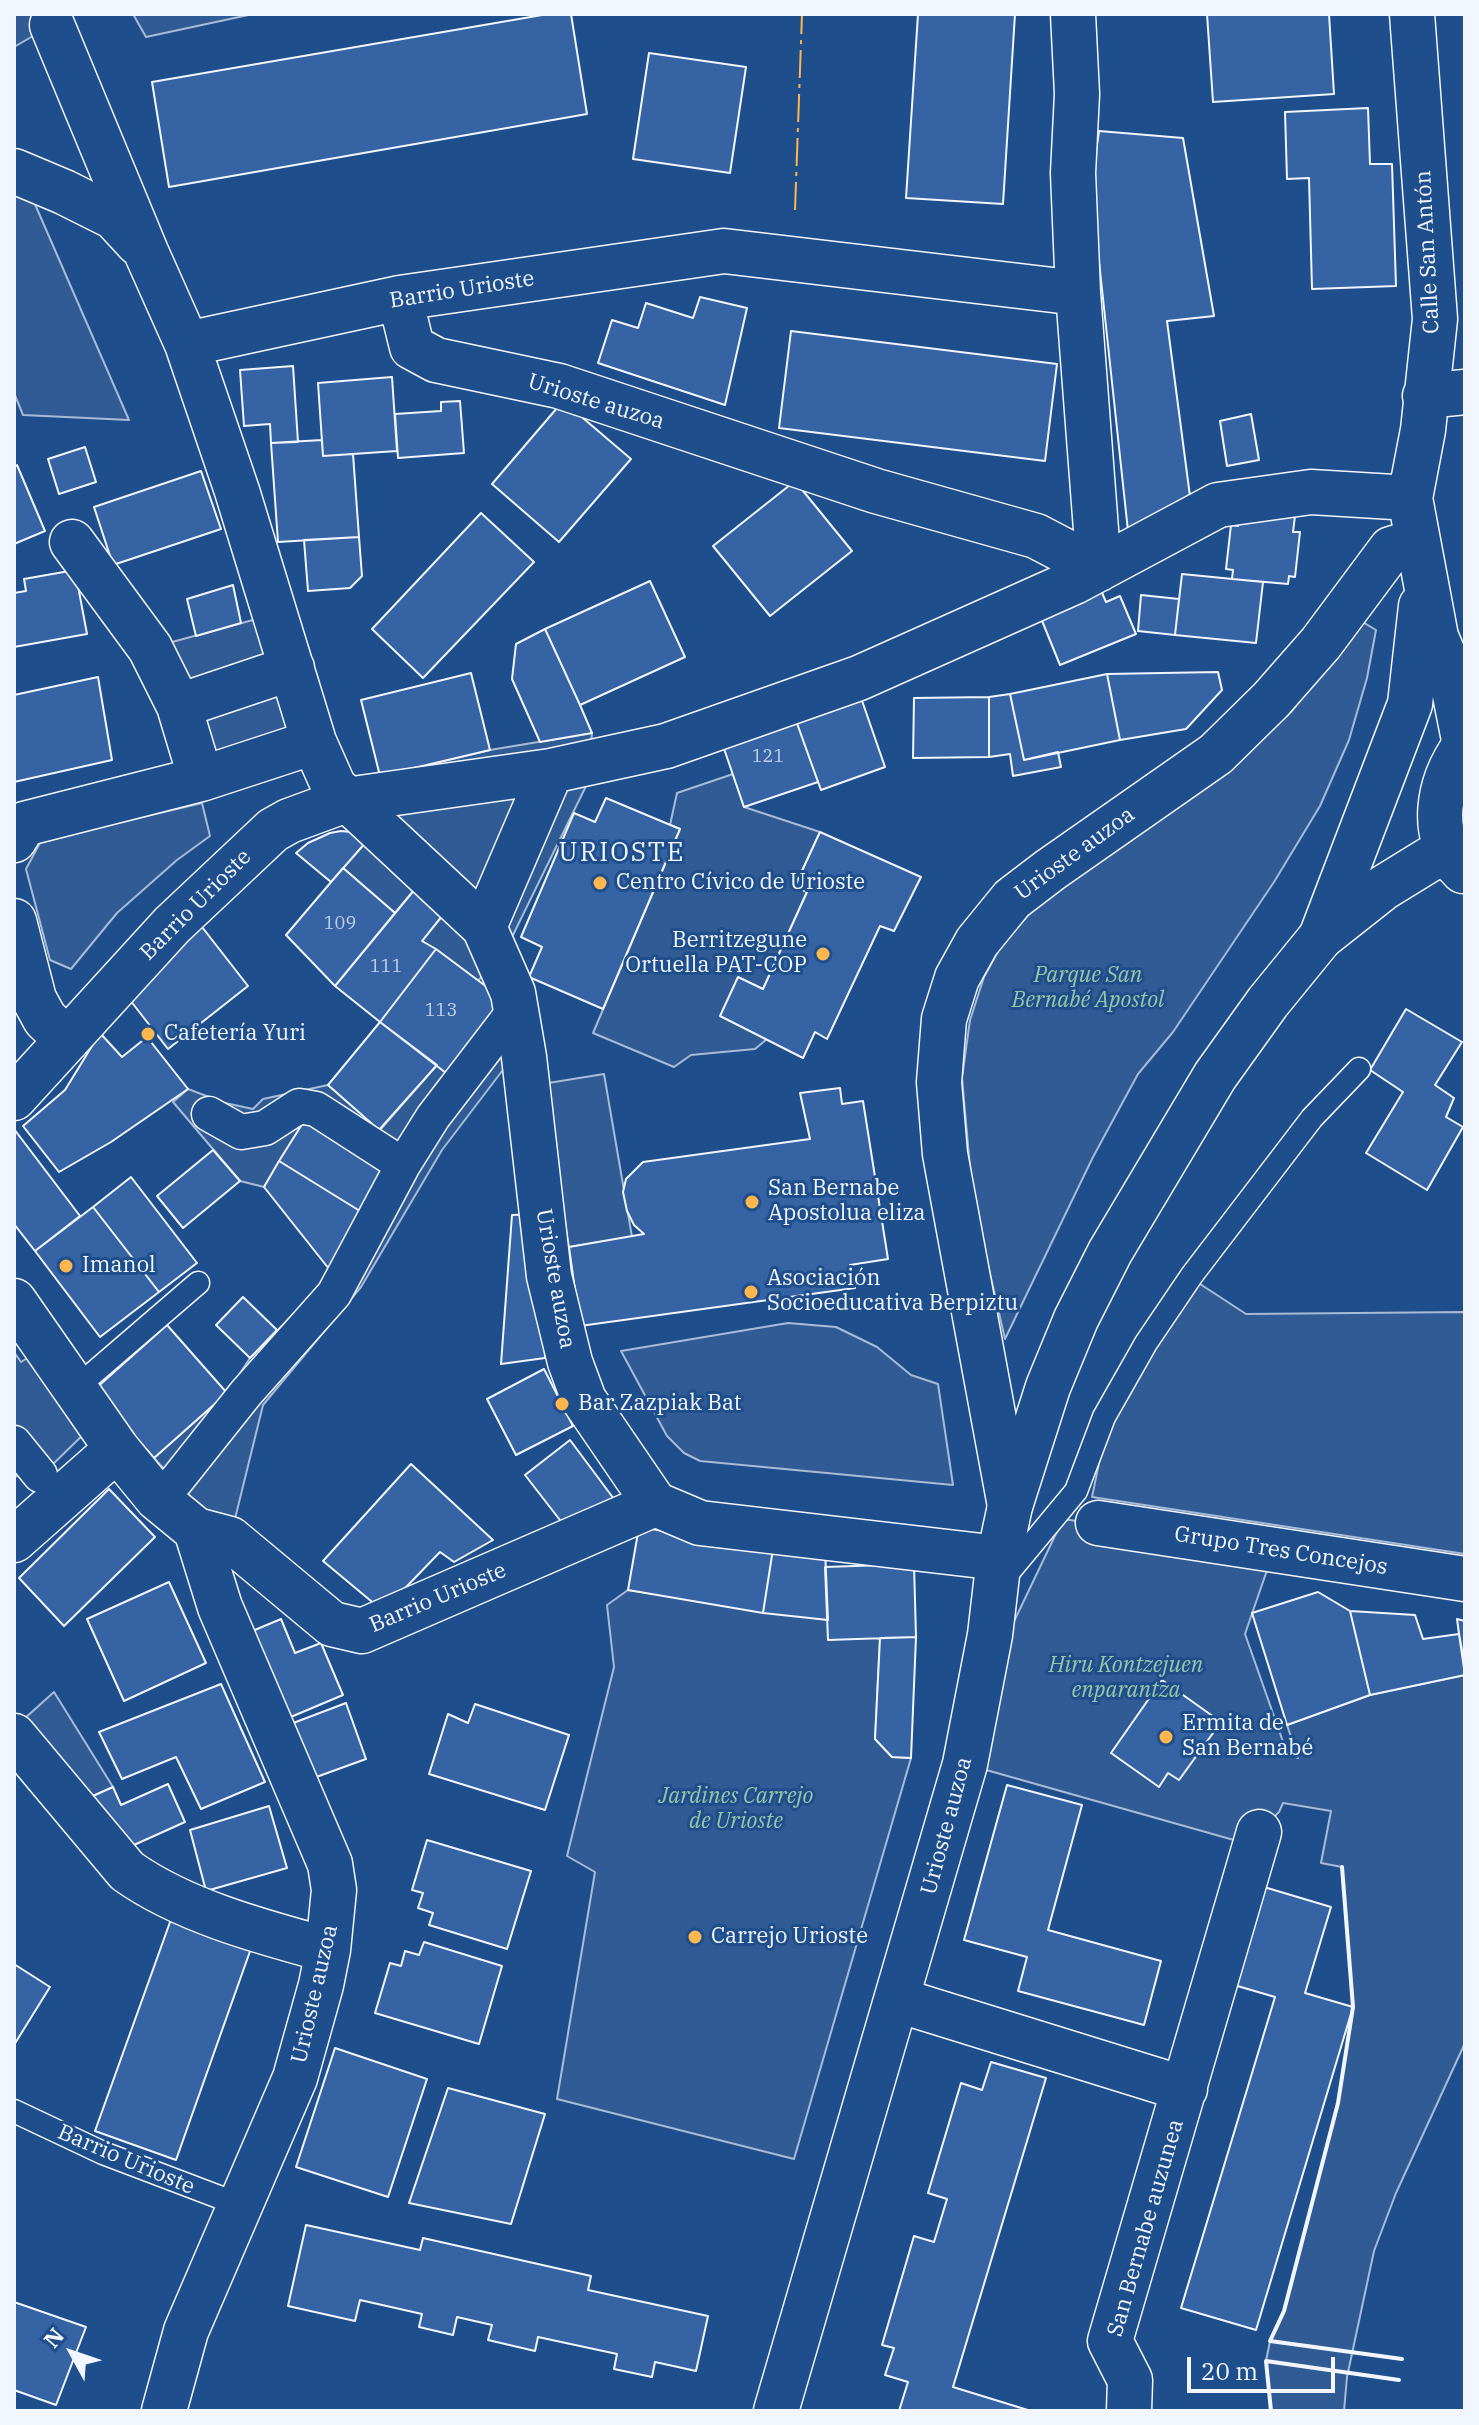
<!DOCTYPE html>
<meta charset="utf-8">
<style>
body{margin:0}
#map{position:relative;width:1479px;height:2425px;overflow:hidden;background:#1f4e8c;font-family:"IBM Plex Serif",serif}
canvas{display:block}
.frame{position:absolute;inset:0;border:16px solid #f2f6ff;pointer-events:none}
.north{position:absolute;left:32px;top:2313px;width:80px;height:80px;-webkit-text-stroke:6px #1f4e8c;paint-order:stroke;rotate:310deg;font-size:22px;font-weight:700;line-height:32px;text-align:center;color:#f2f6ff}
.north::after{content:'';display:block;margin:auto;width:28px;height:36px;background:#f2f6ff;clip-path:polygon(50% 0,100% 100%,50% 72%,0 100%)}
.scale{position:absolute;left:1187px;top:2357px;width:148px;height:36px;box-sizing:border-box;border:4px solid #f2f6ff;border-top:0;padding-left:10px;font-size:24px;line-height:28px;white-space:nowrap;color:#f2f6ff;-webkit-text-stroke:6px #1f4e8c;paint-order:stroke}
</style>
<div id="map">
<canvas width="1479" height="2425"></canvas>
<div class="frame"></div>
<div class="north">N</div>
<div class="scale">20 m</div>
</div>
<script>
const ctx = document.querySelector('canvas').getContext('2d');
ctx.lineJoin = 'round';
function fillPath(path, color) {
  ctx.fillStyle = color;
  ctx.fill(path, 'evenodd');
}
function strokePath(path, color, width, dash) {
  ctx.strokeStyle = color;
  ctx.lineWidth = width;
  ctx.lineCap = dash ? 'butt' : 'round';
  ctx.setLineDash(dash || []);
  ctx.stroke(path);
}
function drawText(font, color, halo, rows, align = 'center') {
  ctx.font = font + ' "IBM Plex Serif",serif';
  ctx.lineWidth = 6;
  ctx.setLineDash([]);
  ctx.textBaseline = 'middle';
  ctx.strokeStyle = halo;
  ctx.fillStyle = color;
  for (const [text, x, y, turn = 0] of rows) {
    ctx.save();
    ctx.translate(x, y);
    ctx.rotate((+turn || 0) * Math.PI / 180);
    ctx.textAlign = isNaN(turn) ? turn : align;
    if (halo) ctx.strokeText(text, 0, 0);
    ctx.fillText(text, 0, 0);
    ctx.restore();
  }
}
const built = new Path2D(`
 M14,14H61L52,25L14,47Z
 M133,14H253L146,37Z
 M14,156L129,420L23,415L14,393Z
 M275,614L314,742L201,779L150,648Z
 M1361,621L1376,630L1367,678L1349,740L1320,806L1274,882L1173,1032L1138,1074L1093,1157L1005,1339L973,1200L962,1078L970,1020L984,977L1001,946L1031,912L1058,887L1232,766L1292,711Z
 M592,733L588,782L511,939L478,981L422,941L449,908L420,883L395,913L343,868L380,776L490,750Z
 M733,774L744,807L820,832L795,886L807,892L763,989L738,978L721,1015L767,1039L755,1049L691,1055L674,1067L593,1033L680,829L670,825L677,793Z
 M202,803L210,836L177,860L117,913L71,969L50,960L26,869L41,841Z
 M503,999L512,1058L442,1150L361,1287L263,1405L230,1539L196,1530L175,1481L154,1458L227,1393L250,1358L333,1274L306,1118L264,1187L240,1181L173,1102L188,1089L225,1103L253,1109L263,1099L328,1085L380,1130L437,1065Z
 M604,1074L632,1237L569,1247L542,1084Z
 M1197,1282L1246,1314L1465,1312V1554L1092,1497L1103,1444L1132,1384Z
 M788,1323L836,1327L877,1347L911,1375L938,1384L953,1485L700,1461L684,1453L667,1436L621,1351Z
 M14,1352L21,1362L34,1354L89,1429L49,1468L21,1473L14,1478Z
 M1063,1519L1274,1550L1245,1634L1287,1753L1298,1758L1287,1725L1370,1695L1465,1675V2043L1396,2193L1374,2251L1347,2377L1344,2411H1271L1266,2361L1270,2341L1284,2311L1338,2103L1353,2007L1342,1867L1321,1863L1331,1811L1283,1803L1279,1812L1259,1832L1255,1846L965,1764L1007,1636Z
 M628,1590L828,1620L880,1638L875,1739L892,1757L911,1758L794,2159L557,2099L595,1872L567,1856L614,1667L607,1605Z
 M54,1692L113,1787L84,1800L14,1728Z`);
const building = new Path2D(`
 M548,14H571L587,114L169,187L152,82Z
 M918,14H1015L1003,204L906,198Z
 M1207,14H1329L1334,94L1213,102Z
 M649,53L746,67L730,173L633,159Z
 M1368,108L1370,164H1392L1396,286L1312,289L1309,178L1287,179L1285,112Z
 M1099,131L1183,138L1214,316L1167,321L1191,504L1128,531L1091,187Z
 M700,297L747,308L725,405L598,363L612,320L638,328L646,303L693,318Z
 M791,331L1057,364L1045,461L779,428Z
 M293,366L298,442L271,443L270,424L244,426L240,370Z
 M392,377L397,451L323,456L318,383Z
 M460,401L464,453L398,458L395,414L441,411V402Z
 M563,401L631,459L559,542L492,484Z
 M1251,414L1259,460L1227,466L1220,421Z
 M322,440L323,456L353,454L359,537L278,542L271,443Z
 M85,447L96,482L59,494L48,459Z
 M17,465L45,531L14,544V467Z
 M201,471L221,529L113,565L94,507Z
 M795,481L852,551L770,616L713,546Z
 M1239,510L1295,516L1293,532H1300L1295,577L1289,576L1288,584L1232,579L1233,570L1226,569L1231,525L1238,526Z
 M481,513L534,562L423,678L372,629Z
 M359,537L362,576L350,588L308,591L304,540Z
 M75,570L87,634L14,647V593L26,591L24,579Z
 M1182,574L1263,582L1256,643L1175,635Z
 M650,581L685,657L580,705L545,629Z
 M1097,581L1106,602L1120,596L1136,634L1060,665L1036,606Z
 M233,585L241,623L196,636L187,599Z
 M1141,595L1179,599L1175,635L1138,631Z
 M545,629L580,705L592,733L540,742L512,679L516,644Z
 M1218,672L1222,690L1186,729L1120,740L1107,674Z
 M471,673L490,750L380,776L361,700Z
 M1107,674L1120,740L1024,760L1010,694Z
 M98,677L112,760L14,782V695Z
 M859,692L885,767L821,790L794,715Z
 M1010,694L1024,760L1058,752L1061,767L1013,776L1010,754L989,757V697Z
 M989,697V757L913,758L914,698Z
 M794,715L818,782L744,807L721,740Z
 M606,798L680,829L603,1009L529,977L542,947L521,937L574,813L595,822Z
 M341,831L351,832L367,841L331,882L296,853L308,843L330,833Z
 M820,832L921,877L894,931L880,926L827,1039L815,1032L803,1058L720,1016L738,977L763,989L807,892L795,886Z
 M343,868L395,913L335,986L286,935Z
 M420,883L449,907L422,941L436,949L380,1022L335,986Z
 M202,927L248,986L168,1049L130,1000L146,971Z
 M436,949L503,999L446,1073L380,1022Z
 M1406,1009L1462,1042L1435,1085L1454,1098L1446,1117L1463,1127L1427,1190L1366,1153L1403,1092L1370,1070Z
 M380,1022L437,1065L379,1130L328,1085Z
 M100,1033L122,1057L147,1037L188,1089L111,1142L59,1172L23,1126L65,1090Z
 M840,1088L842,1104L863,1101L888,1259L850,1265L855,1288L580,1326L569,1247L644,1234L634,1225L627,1211L623,1192L626,1179L643,1162L810,1139L800,1093Z
 M306,1118L395,1173L368,1216L279,1161Z
 M14,1129L80,1216L35,1251L14,1224Z
 M213,1150L240,1181L183,1228L157,1196Z
 M279,1161L368,1216L333,1274L264,1187Z
 M131,1177L197,1263L159,1292L93,1207Z
 M93,1207L159,1292L100,1337L35,1251Z
 M541,1214L545,1358L501,1364L512,1215Z
 M243,1297L277,1330L250,1358L216,1325Z
 M167,1325L227,1393L154,1458L94,1390Z
 M544,1369L573,1426L516,1455L487,1399Z
 M570,1440L614,1499L570,1533L525,1475Z
 M411,1464L493,1540L454,1562L440,1552L383,1611L323,1561Z
 M109,1489L155,1537L64,1626L19,1578Z
 M639,1527L773,1549L763,1613L628,1590Z
 M773,1549H825L828,1620L763,1613Z
 M914,1564L916,1637L828,1640L825,1567Z
 M169,1582L206,1663L124,1701L87,1619Z
 M1318,1592L1350,1611L1370,1695L1287,1725L1252,1613Z
 M1350,1611L1415,1615L1423,1639L1459,1634L1465,1675L1370,1695Z
 M281,1619L295,1653L321,1643L343,1695L286,1719L250,1632Z
 M1457,1619L1465,1621V1667L1459,1634Z
 M916,1637L911,1758L892,1757L875,1739L880,1638Z
 M1162,1680L1221,1722L1179,1780L1168,1773L1159,1787L1111,1753Z
 M221,1684L265,1782L201,1809L176,1757L122,1779L99,1732Z
 M346,1703L366,1759L308,1780L288,1725Z
 M475,1704L569,1735L545,1810L429,1774L448,1714L468,1723Z
 M168,1784L185,1822L125,1849L84,1800L113,1787L121,1805Z
 M1007,1785L1082,1805L1048,1930L1161,1961L1144,2025L1018,1991L1027,1957L964,1940Z
 M269,1806L287,1868L206,1891L190,1830Z
 M427,1840L531,1871L507,1949L429,1925L433,1913L418,1908L423,1893L412,1890Z
 M1264,1887L1331,1907L1305,1993L1353,2007L1256,2330L1181,2308L1275,1997L1234,1985Z
 M174,1911L254,1940L176,2160L95,2131Z
 M424,1942L502,1966L479,2044L375,2013L390,1963L401,1966L405,1951L419,1955Z
 M14,1964L50,1987L14,2045Z
 M335,2048L427,2079L388,2197L296,2167Z
 M991,2062L1046,2078L953,2387L1031,2411H899L908,2382L885,2375L894,2348L882,2345L914,2236L934,2242L947,2199L928,2193L961,2083L982,2090Z
 M448,2088L545,2114L511,2224L409,2203Z
 M306,2225L420,2250L423,2238L591,2276L588,2290L708,2316L696,2371L655,2362L652,2377L614,2369L617,2354L538,2337L535,2351L488,2340L492,2325L457,2317L453,2335L419,2327L422,2314L360,2300L355,2321L288,2306Z
 M14,2302L86,2327L56,2405L14,2390Z`);
const service = new Path2D(`
 M76,1388L198,1283
 M1003,1579L1076,1491L1104,1417L1146,1343L1192,1275L1312,1118L1359,1069
 M14,2111L103,2153L240,2205`);
const pedestrian = new Path2D(`
 M209,1114L241,1132L265,1128L299,1106L316,1109L403,1165
 M14,1443L40,1475
 M157,1498L176,1481L246,1393L334,1294L403,1165L433,1117L515,1010`);
const minor = new Path2D(`
 M1073,14L1077,94L1073,173L1078,293L1099,569
 M1412,14L1435,319L1423,430L1410,498L1436,637L1450,670L1465,745
 M52,25L146,252L187,344L237,491L314,742L334,787L484,927L513,993L524,1057L549,1276L570,1362L584,1400L655,1504L700,1523L999,1558
 M14,171L64,192L114,217L138,243
 M400,298L412,347L436,360L559,386L876,491L1036,536L1099,569
 M187,344L400,298L724,251L1078,293
 M1425,396L1465,392
 M72,542L150,648L179,706L201,779
 M179,706L292,668
 M14,840L24,824L201,779L314,742
 M14,921L34,999L45,1019L67,1040
 M484,927L551,771
 M1321,937L1410,704L1421,606
 M14,1098L172,925L273,830L289,821L346,800L551,771L666,746L859,678L1074,582L1218,505L1311,492L1410,498
 M14,1301L117,1449L157,1498L196,1530L230,1539L332,1624L362,1631L655,1504
 M1010,1506L945,1154L939,1082L944,1019L957,978L977,942L1012,899L1050,870L1216,754L1271,700L1321,643L1391,549L1417,541
 M1098,1523L1465,1579
 M14,1540L117,1449
 M14,1736L127,1871C183,1911 262,1932 328,1950
 M898,2000L1185,2089
 M164,2411L186,2331L295,2078L321,1985L328,1950L334,1890L330,1864L220,1607L196,1530
 M1129,2411L1130,2380L1110,2341L1259,1832`);
const tertiary = new Path2D(`
 M1463,871C1427,836 1438,782 1465,745
 M776,2411L965,1764L990,1635L999,1558L1010,1506L1048,1387L1076,1319L1110,1252L1215,1076L1268,1002L1321,937L1383,888L1448,848`);
const wall = new Path2D(`
 M1342,1867L1353,2007L1338,2103L1284,2311L1270,2341L1402,2359
 M1271,2411L1266,2361L1399,2380`);
const power = new Path2D(`
 M795,210L802,14`);
const markers = [
 [600,883,8,"#ffb74d"],
 [823,954,8,"#ffb74d"],
 [148,1034,8,"#ffb74d"],
 [752,1202,8,"#ffb74d"],
 [66,1266,8,"#ffb74d"],
 [751,1292,8,"#ffb74d"],
 [562,1404,8,"#ffb74d"],
 [1166,1737,8,"#ffb74d"],
 [695,1937,8,"#ffb74d"]
];
const numberNames = [
 ["121",768,757],
 ["109",340,924],
 ["111",386,967],
 ["113",441,1011]
];
const streetNames = [
 ["Calle San Antón",1428,252,-93],
 ["Barrio Urioste",462,290,-9],
 ["Urioste auzoa",596,402,17],
 ["Urioste auzoa",1075,854,-36],
 ["Barrio Urioste",196,905,-45],
 ["Urioste auzoa",555,1279,80],
 ["Grupo Tres Concejos",1281,1551,9],
 ["Barrio Urioste",438,1598,-23],
 ["Urioste auzoa",947,1826,-75],
 ["Urioste auzoa",315,1994,-77],
 ["Barrio Urioste",126,2160,23],
 ["San Bernabe auzunea",1146,2228,-74]
];
const poiNames = [
 ["Centro Cívico de Urioste",616,883],
 ["Berritzegune",807,941,"right"],
 ["Ortuella PAT-COP",807,966,"right"],
 ["Cafetería Yuri",164,1034],
 ["San Bernabe",768,1189],
 ["Apostolua eliza",768,1214],
 ["Imanol",82,1266],
 ["Asociación",767,1279],
 ["Socioeducativa Berpiztu",767,1304],
 ["Bar Zazpiak Bat",578,1404],
 ["Ermita de",1182,1724],
 ["San Bernabé",1182,1749],
 ["Carrejo Urioste",711,1937]
];
const parkNames = [
 ["Parque San",1088,976],
 ["Bernabé Apostol",1088,1001],
 ["Hiru Kontzejuen",1126,1666],
 ["enparantza",1126,1691],
 ["Jardines Carrejo",736,1797],
 ["de Urioste",736,1822]
];
const quarterNames = [
 ["URIOSTE",622,853]
];
fillPath(built, '#305b95');
strokePath(built, '#a8bbd7', 2);
fillPath(building, '#3563a3');
strokePath(building, '#f2f6ff', 2);
strokePath(service, '#f2f6ff', 25);
strokePath(pedestrian, '#f2f6ff', 37);
strokePath(minor, '#f2f6ff', 47);
strokePath(tertiary, '#f2f6ff', 47);
strokePath(service, '#1f4e8c', 22);
strokePath(pedestrian, '#1f4e8c', 34);
strokePath(minor, '#1f4e8c', 44);
strokePath(tertiary, '#1f4e8c', 44);
strokePath(wall, '#f2f6ff', 4);
strokePath(power, '#ffb74d', 2, [28, 6, 4, 6]);
for (const [x, y, r, color] of markers) {
  const dot = new Path2D();
  dot.arc(x, y, r, 0, 2 * Math.PI);
  ctx.fillStyle = color;
  ctx.fill(dot);
  strokePath(dot, '#1f4e8c', 3);
}
drawText('18px', '#c3d1e8', null, numberNames);
drawText('22px', '#f2f6ff', '#1f4e8c', streetNames);
drawText('22px', '#f2f6ff', '#1f4e8c', poiNames, 'left');
drawText('italic 22px', '#97c8a6', '#1f4e8c', parkNames);
ctx.letterSpacing = '2px';
drawText('26px', '#f2f6ff', '#1f4e8c', quarterNames);
ctx.letterSpacing = '0px';
</script>
